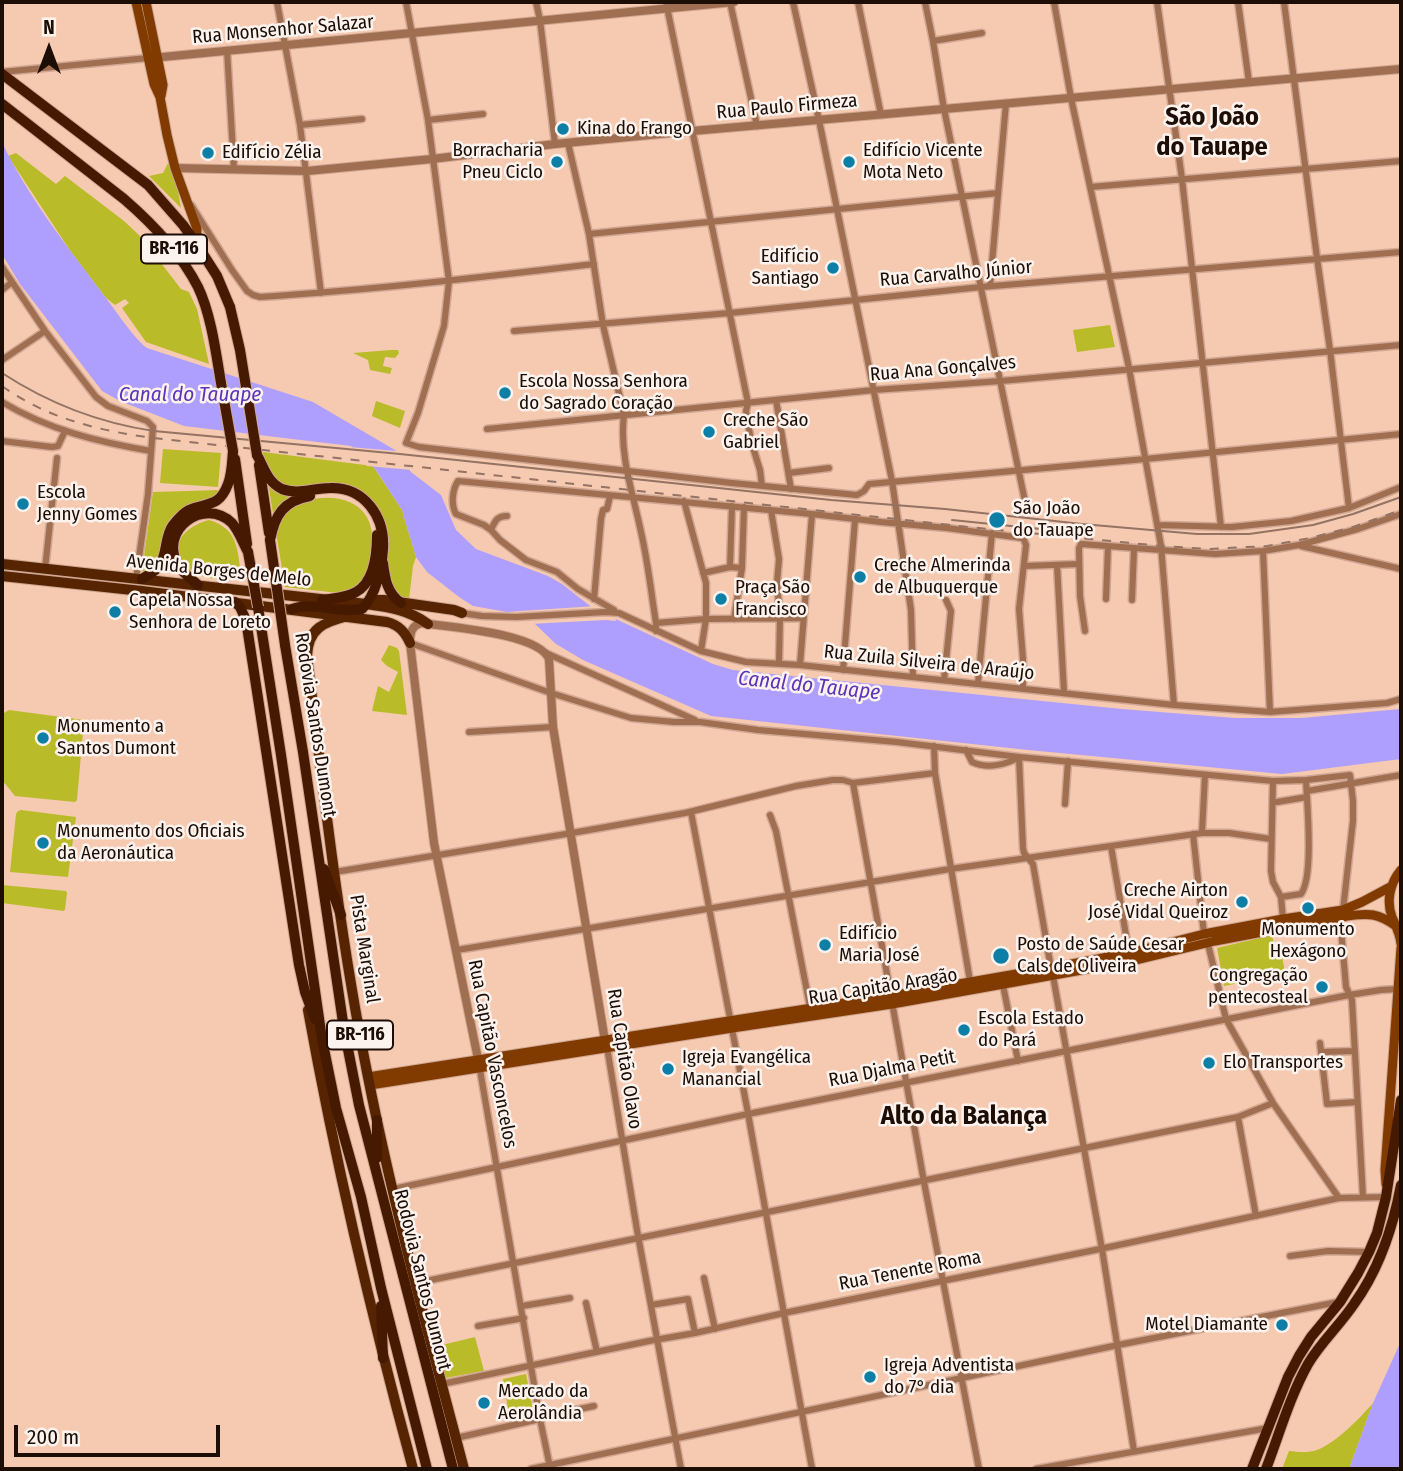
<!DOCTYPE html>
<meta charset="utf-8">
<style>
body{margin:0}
#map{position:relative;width:1403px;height:1471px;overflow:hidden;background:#f6c9b1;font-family:"Fira Sans Condensed",sans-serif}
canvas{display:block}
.frame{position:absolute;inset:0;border:4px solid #1c0d05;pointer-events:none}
.north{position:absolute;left:14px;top:14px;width:70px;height:70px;-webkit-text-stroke:5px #fcf3ee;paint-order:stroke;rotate:0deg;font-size:19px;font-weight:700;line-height:28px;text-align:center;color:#1c0d05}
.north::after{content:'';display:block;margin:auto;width:24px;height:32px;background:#1c0d05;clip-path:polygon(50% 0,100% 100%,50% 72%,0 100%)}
.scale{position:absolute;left:14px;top:1425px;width:206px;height:32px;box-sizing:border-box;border:4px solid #1c0d05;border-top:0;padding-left:9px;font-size:21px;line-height:24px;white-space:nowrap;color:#1c0d05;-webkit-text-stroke:5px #fcf3ee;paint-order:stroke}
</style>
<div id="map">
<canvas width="1403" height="1471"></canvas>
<div class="frame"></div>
<div class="north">N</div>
<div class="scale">200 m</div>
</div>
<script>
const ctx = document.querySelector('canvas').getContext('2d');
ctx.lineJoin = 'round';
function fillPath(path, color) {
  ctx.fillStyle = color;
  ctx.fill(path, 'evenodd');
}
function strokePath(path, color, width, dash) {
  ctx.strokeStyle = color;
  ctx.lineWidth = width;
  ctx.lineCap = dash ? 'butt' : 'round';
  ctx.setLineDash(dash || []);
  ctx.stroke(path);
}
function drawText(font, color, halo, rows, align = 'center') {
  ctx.font = font + ' "Fira Sans Condensed",sans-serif';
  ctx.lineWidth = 5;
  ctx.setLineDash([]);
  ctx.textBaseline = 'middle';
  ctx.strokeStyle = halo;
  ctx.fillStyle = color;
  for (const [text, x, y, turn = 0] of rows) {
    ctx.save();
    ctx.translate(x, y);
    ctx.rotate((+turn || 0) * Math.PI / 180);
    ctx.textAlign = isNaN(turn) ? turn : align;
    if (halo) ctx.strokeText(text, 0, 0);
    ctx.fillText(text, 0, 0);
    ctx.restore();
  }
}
const green = new Path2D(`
 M16,153L56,184L65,176L124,221L141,237L181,289L189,292L197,309L209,364L146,342L122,308L129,303L125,299L115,305L106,298L71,252L8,156Z
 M169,161L175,175L181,208L149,176L163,173Z
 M1110,325L1115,347L1077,352L1073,330Z
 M391,350H398L399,353L395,358L385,357L383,366L392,368L390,374L370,370L368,360L353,353Z
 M376,401L405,411L400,428L372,416Z
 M163,449L221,453L218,487L160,483Z
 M263,452L373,466L402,510L416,557L413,566L409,599L398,597C382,573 391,562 387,537C385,530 382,522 380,515L331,484L302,501C314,499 327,496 340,499C371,506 376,532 371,559C370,564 369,570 367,575C364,580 360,584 357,588L339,593L285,587Z
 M220,490C208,505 184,503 172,517C159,531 165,553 156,565C153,568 150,570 147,572L142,571L153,492Z
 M209,520C240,529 237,552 242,580C228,579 211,581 198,574C164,557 177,528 209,520Z
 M389,645L397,648L399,651L407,715L372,711L378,686L389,692L398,672L387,666L381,660Z
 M9,710L84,720L77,800L75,802L15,796L2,780V731L4,713Z
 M21,810L76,817L68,877L10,872L16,814L18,811Z
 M2,885L66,891L67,893L65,909L64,911L2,903Z
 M1272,935L1274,944L1279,943L1287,981L1271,984L1268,977L1224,986L1217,948Z
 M475,1337L484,1371L445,1378L438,1346Z
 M526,1374L534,1415L510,1421L503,1379Z
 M1373,1403L1349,1469H1282L1289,1451C1299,1452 1308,1453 1317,1450C1336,1443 1360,1418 1373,1403Z`);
const water = new Path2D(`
 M2,142C26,194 66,245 100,290C114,308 127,329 143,345L147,348L313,402L395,450L411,472L441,495L456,530L476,549L548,576L562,584L594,609L713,664L733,670L1122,709L1235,718H1301L1401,709V759L1282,774L1028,750L711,716L583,660L556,644L534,623L507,612L473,606L459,597L427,572L416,557L402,510L376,470L351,446L184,426L120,401L102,391L20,284L2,254Z
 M1401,1341V1469H1349L1373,1403Z`);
const pier = new Path2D(`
 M349,447L397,451L412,470L367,466Z
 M596,606L615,617L616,621L606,620L530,624L505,612Z`);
const minor = new Path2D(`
 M277,2L300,125L321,293
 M406,2L428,120L449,281L444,326L418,413L406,443L419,447L732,483L857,495L864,491L869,484L1145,459L1401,434
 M536,2L540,20L555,144
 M666,2L747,398L748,403L746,411L751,441L760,470L762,486
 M730,2L757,126
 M793,2L819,120L892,481L911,610L913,677
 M858,2L881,115
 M925,2L933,41L944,109L1027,511
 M1054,2L1071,98L1129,368L1161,546L1174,705
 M1157,2L1182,179L1221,527
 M1238,2L1249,82
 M1284,2L1317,258L1330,350L1349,508
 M933,41L982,33
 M227,50L234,169
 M2,72L148,58
 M428,120L483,114
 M300,125L362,119
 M568,143L589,234L603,325L624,415C619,455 633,493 641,532C648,562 651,592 656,623V631
 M1090,187L1401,161
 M191,205L232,270L247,291L253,295L260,297C372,290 483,277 594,264
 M589,234L998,193
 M2,267L45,331L96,397L108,406L147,421L153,427L148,494L136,579
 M990,286L1006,103
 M2,290L11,283
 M514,331L730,313L981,287L1401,252
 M2,360L45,331
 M776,400L791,489
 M2,402C49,430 98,442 151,451
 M487,429L874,390L1001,381L1401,345
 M2,441L52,447L58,446L65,431
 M789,473L829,468
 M684,501L706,583V619L701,651
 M771,510L779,559L777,583L780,617L779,663
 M1158,525L1232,527L1291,521L1349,508L1401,487
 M491,530C495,521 497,516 507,516
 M1301,546L1401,569
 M1263,551L1270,712
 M1057,565L1064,692
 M1024,566L1079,564
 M730,567L732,506
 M45,569L57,458
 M703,573L730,567L742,568
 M594,599L601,519L603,510L607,509L610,496
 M1106,599L1108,546
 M1132,600L1134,549
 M614,610L578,589L557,572L526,560L500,540L491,530L484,525L456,514C451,505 452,490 458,481L812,514L881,522L947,528L1022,538L1024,540L1026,545L1019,609L1023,659V689
 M462,613L482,616L516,617L606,612L619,613L701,651L746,662L800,665L1174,705L1270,712L1387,703L1401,699
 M734,619L742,568L744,507
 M656,623L706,619L803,618
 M1085,631L1080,596L1079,548L1081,544L1215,554L1263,551L1299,545L1358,529L1401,514
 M410,643L551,693L631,718L674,722H700L758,730L897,742L1019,757L1273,781L1306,780L1350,775L1353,801V821L1343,910
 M546,653L695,720
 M800,665L812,514
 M843,670L855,520
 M944,680L951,611L946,600
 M978,683L992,533
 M469,732L553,727
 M934,746L935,773L970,981
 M966,750L972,762C987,769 1006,765 1019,757L1023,848L1024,853L1033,864L1051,968
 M1273,781L1271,871L1273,882L1281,897L1283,919
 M853,783L924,1182L979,1469
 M1307,791L1401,775
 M1277,802L1307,797
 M1065,804L1068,761
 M691,812L747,1108L812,1469
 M770,815L776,831L810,1007
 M1202,833L1205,775
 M1193,834L1204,934
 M1111,846L1129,953
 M335,872L572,833L685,813L796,786L833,780H843L853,783L935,773
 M1281,897L1301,894C1314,876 1307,804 1306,780
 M1340,917L1346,987L1352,1000L1363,1197
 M1208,944L1226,1019L1273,1103L1339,1198
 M457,950L950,869L1202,833H1229L1271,839
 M1053,976L1102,1249L1134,1451
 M1003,985L1018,1061
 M1320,1043L1327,1104L1357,1102
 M607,1047L637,1230L681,1469
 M1322,1052L1354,1051
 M479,1064L540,1419L550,1467
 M1238,1117L1256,1216
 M393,1189L748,1114L1349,995L1381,990L1398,989
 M1290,1256L1328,1251L1369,1252
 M704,1278L715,1329
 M416,1283L1238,1117L1273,1103
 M586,1303L597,1352
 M651,1305L688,1299L695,1333
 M522,1306L570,1298
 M478,1326L524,1318
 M442,1384L649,1341L695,1333L784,1313L1095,1250L1339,1198L1386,1197
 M456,1438L540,1419L546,1416L594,1406
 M531,1469L1118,1345L1338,1302
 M1036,1469L1268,1428`);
const tertiary = new Path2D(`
 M152,58L734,2
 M175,168L307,171L432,159L555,144L692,131L1401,69
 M478,1059L434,843L410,643C410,634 411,625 422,623C448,627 539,633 549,659L553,727L606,1047`);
const secondary = new Path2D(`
 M136,2L154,84L160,97L167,135L175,168L197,229L196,243
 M146,2L163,85L161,96
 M1401,870C1390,883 1386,901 1392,917C1396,926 1400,934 1401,944
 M368,1077L890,996L1051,968L1129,953L1204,934L1283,919L1343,910L1362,902L1392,886
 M370,1085L732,1028L892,1004L1132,961L1215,941L1347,916C1369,913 1378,913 1396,926
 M1386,1184L1385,1170L1401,948`);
const primary = new Path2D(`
 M2,564L366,604C389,607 409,610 428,624
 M2,576L142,591L387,622C399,625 405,632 410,643
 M372,600H384L454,610L462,613
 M348,616C324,622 308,628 307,656C324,796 340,938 368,1077C394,1209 430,1339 464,1469
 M308,1010C336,1165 372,1318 413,1469`);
const trunk = new Path2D(`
 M2,74L148,185L183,225L196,243L217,276L230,307
 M2,104L124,199C153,224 180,252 198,287C211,314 216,353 221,383
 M257,455C264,467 267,482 282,489C297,495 314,488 330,488C365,487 385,517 383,549C382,568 376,595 362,609C338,614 315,601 292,609
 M235,459L247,544
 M259,465L269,533
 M270,540C275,515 283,501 310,496
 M383,563C385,579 387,593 401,603
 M142,579C148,575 155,572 159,566C168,554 164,537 173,525C177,520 183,513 189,510C207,502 219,508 228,484C232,474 232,462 233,451
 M198,585C191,579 183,573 178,565C158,530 204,496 232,523C239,531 243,543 248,552
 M322,600C332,598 347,598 356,592C374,582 377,554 377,535
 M235,602L240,607L246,620L299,965L305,992L315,1019
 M258,607L281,755L322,1039L336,1108L361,1197L381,1288L427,1469
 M285,645L303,752L344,1029L359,1105L453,1469
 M324,869L341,915
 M377,1158V1120
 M381,1306L383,1358
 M1252,1469L1288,1377L1299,1356L1311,1337L1340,1302L1358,1273L1369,1252L1377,1233L1386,1197L1401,1100
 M1266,1469C1279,1435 1290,1396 1308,1364C1321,1342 1340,1325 1354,1304C1380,1268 1393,1228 1401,1185`);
const tram = new Path2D(`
 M2,373C48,403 99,423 154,431L400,454L831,500L945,509L1082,524L1197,534H1249L1313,525L1353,514L1401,497
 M952,520L1060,531`);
const rail = new Path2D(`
 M2,386C46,418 100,431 153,438L969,527L1161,546L1210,549L1267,546L1310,538L1353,527L1401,510`);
const trunkBridge = new Path2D(`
 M230,307L240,350L257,455
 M221,383L233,451
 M270,540L285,645
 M248,552L258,607`);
const markers = [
 [563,129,7,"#0d7ea6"],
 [208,153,7,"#0d7ea6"],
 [557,162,7,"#0d7ea6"],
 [849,162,7,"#0d7ea6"],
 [833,268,7,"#0d7ea6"],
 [505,393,7,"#0d7ea6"],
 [709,432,7,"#0d7ea6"],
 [23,504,7,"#0d7ea6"],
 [997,520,9,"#0d7ea6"],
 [860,577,7,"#0d7ea6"],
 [721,599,7,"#0d7ea6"],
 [115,612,7,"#0d7ea6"],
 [43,738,7,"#0d7ea6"],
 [43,843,7,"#0d7ea6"],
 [1242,902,7,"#0d7ea6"],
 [1308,908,7,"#0d7ea6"],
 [825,945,7,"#0d7ea6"],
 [1001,956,9,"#0d7ea6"],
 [1322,987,7,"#0d7ea6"],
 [964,1030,7,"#0d7ea6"],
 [1209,1063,7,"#0d7ea6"],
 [668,1069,7,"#0d7ea6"],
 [1282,1325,7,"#0d7ea6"],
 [870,1377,7,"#0d7ea6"],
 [484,1403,7,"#0d7ea6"]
];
const shields = [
 [174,249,66],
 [360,1035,66]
];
const shieldNames = [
 ["BR-116",174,249],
 ["BR-116",360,1035]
];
const streetNames = [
 ["Rua Monsenhor Salazar",283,30,-5],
 ["Rua Paulo Firmeza",787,107,-5],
 ["Rua Carvalho Júnior",956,274,-5],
 ["Rua Ana Gonçalves",943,369,-5],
 ["Avenida Borges de Melo",219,571,6],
 ["Rua Zuila Silveira de Araújo",929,663,6],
 ["Rodovia Santos Dumont",315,725,81],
 ["Pista Marginal",364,949,81],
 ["Rua Capitão Aragão",883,987,-9],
 ["Rua Capitão Vasconcelos",492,1054,79],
 ["Rua Capitão Olavo",624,1059,81],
 ["Rua Djalma Petit",892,1069,-11],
 ["Rua Tenente Roma",910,1271,-11],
 ["Rodovia Santos Dumont",422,1280,76]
];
const poiNames = [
 ["Kina do Frango",577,129],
 ["Borracharia",543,151,"right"],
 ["Pneu Ciclo",543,173,"right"],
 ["Edifício Vicente",863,151],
 ["Mota Neto",863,173],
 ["Edifício Zélia",222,153],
 ["Edifício",819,257,"right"],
 ["Santiago",819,279,"right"],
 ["Escola Nossa Senhora",519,382],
 ["do Sagrado Coração",519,404],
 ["Creche São",723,421],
 ["Gabriel",723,443],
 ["Escola",37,493],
 ["Jenny Gomes",37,515],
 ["São João",1013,509],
 ["do Tauape",1013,531],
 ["Creche Almerinda",874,566],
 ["de Albuquerque",874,588],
 ["Praça São",735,588],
 ["Francisco",735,610],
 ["Capela Nossa",129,601],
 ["Senhora de Loreto",129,623],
 ["Monumento a",57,727],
 ["Santos Dumont",57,749],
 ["Monumento dos Oficiais",57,832],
 ["da Aeronáutica",57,854],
 ["Creche Airton",1228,891,"right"],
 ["José Vidal Queiroz",1228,913,"right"],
 ["Monumento",1308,930,"center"],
 ["Hexágono",1308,952,"center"],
 ["Edifício",839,934],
 ["Maria José",839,956],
 ["Posto de Saúde Cesar",1017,945],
 ["Cals de Oliveira",1017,967],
 ["Congregação",1308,976,"right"],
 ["pentecosteal",1308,998,"right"],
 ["Escola Estado",978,1019],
 ["do Pará",978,1041],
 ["Igreja Evangélica",682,1058],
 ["Manancial",682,1080],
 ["Elo Transportes",1223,1063],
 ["Motel Diamante",1268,1325,"right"],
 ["Igreja Adventista",884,1366],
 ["do 7° dia",884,1388],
 ["Mercado da",498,1392],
 ["Aerolândia",498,1414]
];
const waterNames = [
 ["Canal do Tauape",190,395],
 ["Canal do Tauape",809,686,6]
];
const districtNames = [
 ["São João",1212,118],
 ["do Tauape",1212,148],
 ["Alto da Balança",964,1117]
];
fillPath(green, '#babb28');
fillPath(water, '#ae9fff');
fillPath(pier, '#f6c9b1');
strokePath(minor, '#cfa792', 9);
strokePath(tertiary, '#cfa792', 10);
strokePath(secondary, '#cfa792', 11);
strokePath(primary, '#cfa792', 12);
strokePath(trunk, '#cfa792', 12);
strokePath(minor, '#a06e51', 6);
strokePath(tertiary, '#a06e51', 8);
strokePath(secondary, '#813a00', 9);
strokePath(primary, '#562400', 10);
strokePath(trunk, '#461a00', 10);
strokePath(tram, '#937363', 2);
strokePath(rail, '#937363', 2, [9, 9]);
strokePath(trunkBridge, '#cfa792', 12, []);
strokePath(trunkBridge, '#461a00', 10);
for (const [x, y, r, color] of markers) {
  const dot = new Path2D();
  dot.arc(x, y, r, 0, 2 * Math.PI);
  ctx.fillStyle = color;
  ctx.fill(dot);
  strokePath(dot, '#fcf3ee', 2.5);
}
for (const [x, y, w] of shields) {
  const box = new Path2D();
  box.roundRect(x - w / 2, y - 14.5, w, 29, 5);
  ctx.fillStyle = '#fcf3ee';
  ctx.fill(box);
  strokePath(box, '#1c0d05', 2);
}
drawText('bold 18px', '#1c0d05', null, shieldNames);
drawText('19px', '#1c0d05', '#fcf3ee', streetNames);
drawText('19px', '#1c0d05', '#fcf3ee', poiNames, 'left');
drawText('italic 21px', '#5c33bb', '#fcf3ee', waterNames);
drawText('bold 26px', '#1c0d05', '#fcf3ee', districtNames);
</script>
